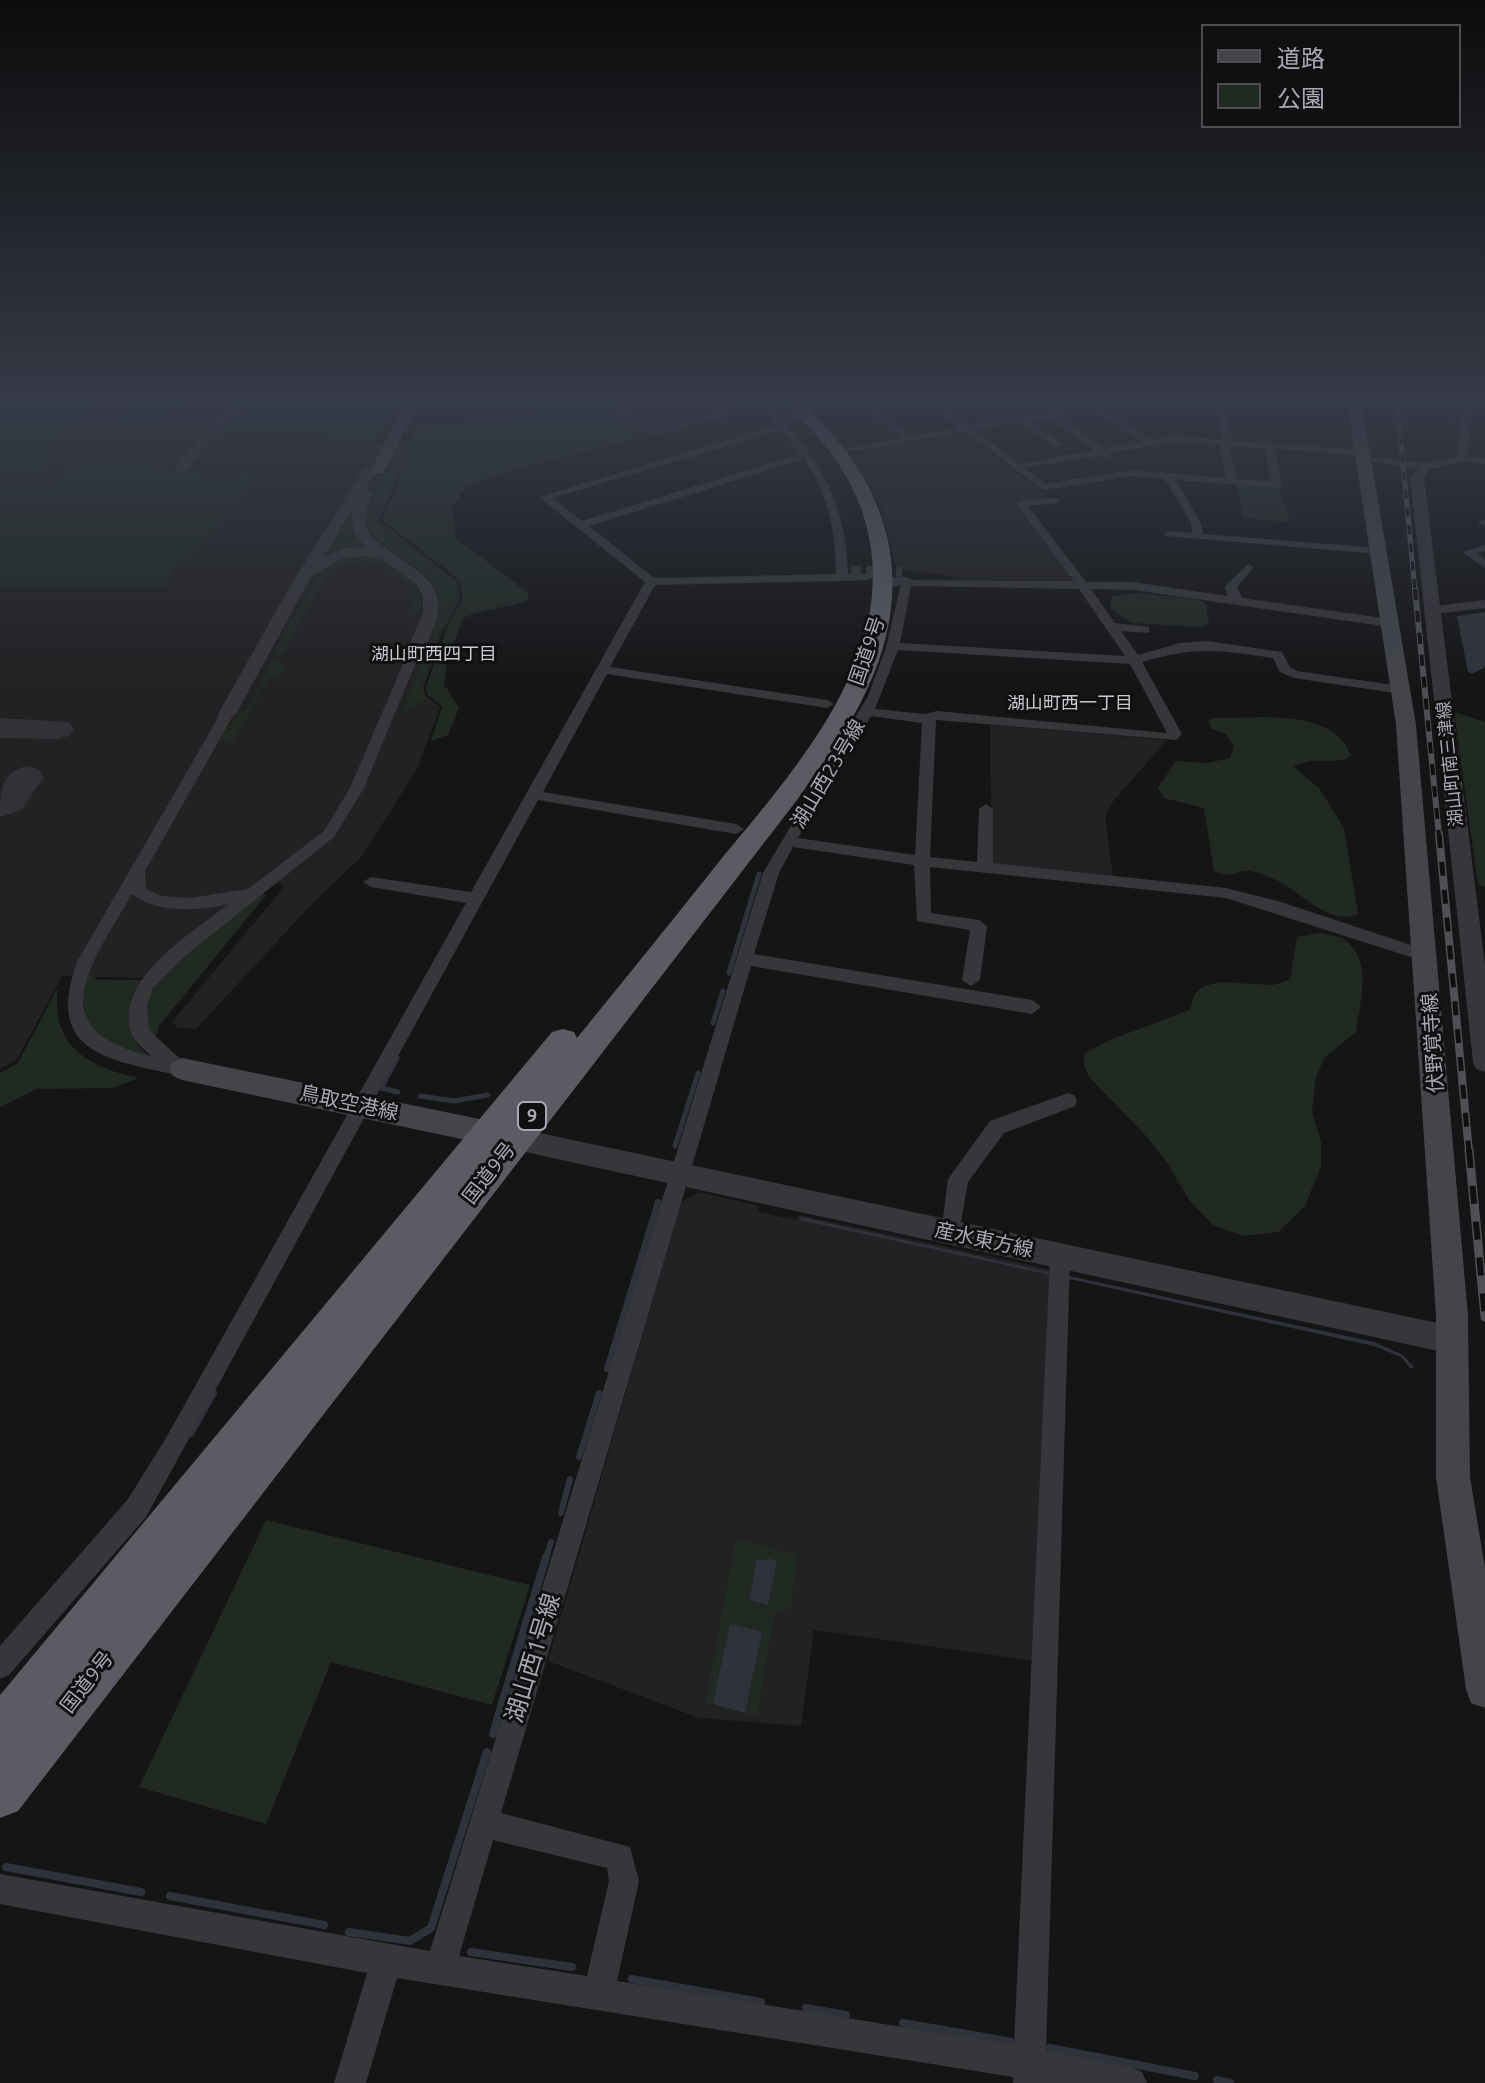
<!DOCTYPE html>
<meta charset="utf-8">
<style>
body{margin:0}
#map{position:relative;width:1485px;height:2083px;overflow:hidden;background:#151516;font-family:Ubuntu,"Noto Sans JP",sans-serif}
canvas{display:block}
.legend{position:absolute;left:1201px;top:24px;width:260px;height:104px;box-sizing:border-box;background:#101011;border:2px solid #4d4d53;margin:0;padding:10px 14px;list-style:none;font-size:24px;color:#a8a9b5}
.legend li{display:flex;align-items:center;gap:16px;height:40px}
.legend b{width:40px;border:2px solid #4d4d53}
</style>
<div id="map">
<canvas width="1485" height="2083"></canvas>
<ul class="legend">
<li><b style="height:10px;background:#44454b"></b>道路</li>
<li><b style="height:22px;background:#212923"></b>公園</li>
</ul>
</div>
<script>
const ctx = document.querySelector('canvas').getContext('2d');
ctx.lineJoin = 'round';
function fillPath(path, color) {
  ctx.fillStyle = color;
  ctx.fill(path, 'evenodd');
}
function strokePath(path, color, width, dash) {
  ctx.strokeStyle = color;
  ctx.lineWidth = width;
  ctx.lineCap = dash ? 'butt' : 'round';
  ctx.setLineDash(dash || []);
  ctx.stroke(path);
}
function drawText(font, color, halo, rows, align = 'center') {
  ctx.font = font + ' Ubuntu,"Noto Sans JP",sans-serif';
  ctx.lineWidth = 6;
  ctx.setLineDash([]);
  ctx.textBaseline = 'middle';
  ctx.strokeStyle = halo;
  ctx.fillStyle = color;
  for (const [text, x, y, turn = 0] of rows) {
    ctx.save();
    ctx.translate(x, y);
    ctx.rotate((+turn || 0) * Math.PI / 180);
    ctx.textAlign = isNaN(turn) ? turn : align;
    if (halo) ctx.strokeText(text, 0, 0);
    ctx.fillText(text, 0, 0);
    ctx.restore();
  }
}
const built = new Path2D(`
 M0,400H241L203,427H223L220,432L315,433L324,440L377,441L375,445L405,446L395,485L379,520L458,581L460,601L440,638L424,687L425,695L440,707L417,769L362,856L311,905L196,1029L178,1028L172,1022L284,887L278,882L145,978L62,976L17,1059L0,1069Z
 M593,400H754L756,402L645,435Z
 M965,434L1053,500L1018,504L1022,514L1076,581L962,580L941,574L896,569L881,507L852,456L870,450L879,455L874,449Z
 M990,725L1167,740L1114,800L1105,816L1113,877L992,863Z
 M700,1192L759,1206L758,1212L796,1220L799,1215L1052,1270L1035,1661L814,1630L801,1726L699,1718L548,1661L681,1202Z`);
const green = new Path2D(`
 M264,400H402L378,441L325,440L316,432H219L232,418Z
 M576,400H590L645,436L498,474L464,489L452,507L456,538L528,593V600C507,609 484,608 463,618L447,662L444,684L459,708L448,735L431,741L442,707L427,694L426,687L450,620L463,600L459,580L381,519L398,486L402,460L414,427L498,421Z
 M0,401L99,402L86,408L0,407Z
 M183,402L159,426H111L135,403Z
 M0,411H83L87,413L54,445L53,451L60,457C37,479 31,478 0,478Z
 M405,436L394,485L377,521L456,582L457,601L437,638L422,687L426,699L401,713L436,623L439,593L427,575L374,537L364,512Z
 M88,462H145L172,470H207L203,476L236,477L242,471L260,473L196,554L180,562L164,587H0V486L48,484L70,467Z
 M367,480L354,508L371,548H348L325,556L323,554Z
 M1236,484L1279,487L1290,522L1243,518Z
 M365,555C390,563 426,582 421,612L407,616L416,594C411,586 405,582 398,576C367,553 365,565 333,565L283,654H272L320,571L340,557Z
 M1140,593L1200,600L1206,603L1209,624L1201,627L1131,623L1110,608L1112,596Z
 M280,660L278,663L286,664L279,676L270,677L232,743L219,740L240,711L246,710L273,661Z
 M1454,712L1485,722V887L1478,885Z
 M1212,718C1252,719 1335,706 1351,756C1334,767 1312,754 1294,767L1319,788L1344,828L1358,914C1328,927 1299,889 1274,879C1267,876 1257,872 1250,871C1236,870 1228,880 1214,871L1204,808L1164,798L1158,788L1176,761L1207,763L1230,758L1234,746L1226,734L1212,729L1208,721Z
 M263,893L266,895L159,1026L156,1036L159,1042C104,994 230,919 263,893Z
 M1320,933C1328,935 1339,936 1345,940C1373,960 1360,1004 1356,1032L1324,1058L1316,1077L1312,1111L1321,1142V1166L1305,1206L1278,1232L1243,1236L1213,1225L1190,1201L1168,1164L1147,1137L1091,1079C1085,1071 1082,1063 1085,1053L1110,1040L1190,1010L1194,995L1202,987L1219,982L1273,985L1290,980L1297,937Z
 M87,971L98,980H143C123,1006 124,1036 150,1057L122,1052L86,1026L82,985Z
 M58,987C50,1046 88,1067 139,1078L112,1088L37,1089L0,1107V1073L18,1063Z
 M266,1520L530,1585L492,1705L331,1662L266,1824L139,1787Z
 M736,1538L797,1555L791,1609L775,1612L757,1716L705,1703Z`);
const water = new Path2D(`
 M1485,612V667L1472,674L1468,672L1457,616Z
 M801,1217L1049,1272L1050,1275L800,1220Z
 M1069,1276L1374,1342L1403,1355L1414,1367L1411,1369L1401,1357L1374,1346L1069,1279Z
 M767,1558L777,1561L768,1605L749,1600L757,1559L767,1561Z
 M730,1624L762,1632L745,1713L713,1704Z`);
const streamFar2 = new Path2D(`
 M729,973L759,874
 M713,1023L723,991
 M397,1058L381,1088L398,1092
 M420,1096L454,1101L488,1095
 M675,1146L698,1073`);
const streamFar1 = new Path2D(`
 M607,1369L658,1202
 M191,1434L214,1393
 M579,1457L599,1393
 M561,1513L570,1479
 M546,1559L551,1542`);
const stream = new Path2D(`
 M493,1734L546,1557
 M6,1867L141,1892
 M170,1896L324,1925
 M349,1932L410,1941L431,1928L487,1752
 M471,1952L572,1967
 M632,1979L761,2002
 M806,2008L846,2015
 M903,2023L1012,2042
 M1050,2048L1195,2076
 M1217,2080L1230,2083`);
const taxiway = new Path2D(`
 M0,718L69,722L74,729L69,736L57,739L0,738Z
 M26,766L38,769L44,777L21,810L0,817C0,794 0,773 26,766Z`);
const minorTunnel = new Path2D(`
 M836,570L902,572`);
const minor = new Path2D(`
 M524,400H534L541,408L533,410Z
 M753,400H774L767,404C817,456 846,497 848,574H868L874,577L868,580L842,581L655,585L610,667L827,700L834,704L827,708L607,674L543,792L736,824L744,829L736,834L538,800L146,1517L9,1675L0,1679V1646L128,1499L166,1438L466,903L371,887L363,882L371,877L471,892L645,582L539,497L776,425L759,406L660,435L651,433L605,406V402H611L660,429ZM781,430L800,454L582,521L552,498ZM804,459C828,495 836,531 836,574L654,578L589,526Z
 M858,400H868L910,436L959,428L924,400H935L969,426L1091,402L1133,400L1101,408L1152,440L1174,436L1223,439L1213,400H1223L1233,441L1362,450L1367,453L1362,456L1275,449L1282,485L1277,488L1176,480L1201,523L1203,534L1378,548L1384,551L1378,554L1165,536L1164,534L1169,531L1192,533L1191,523L1165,479L1133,476L1043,490L965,432L837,454V450L900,438ZM1091,409L1142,442L1104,448L1057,416ZM1047,417L1094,450L1019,464L975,430L1020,422L1055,447H1061V443L1030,421ZM1174,442L1219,445L1226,478L1133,470L1045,484L1025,468L1101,455L1107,458L1111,453ZM1229,446L1265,449L1271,481L1237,479Z
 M1462,400H1472L1468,456L1485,459V465L1464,461L1438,468L1414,469L1358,459L1363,456L1426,463L1458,456L1461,419L1421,411L1426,408L1461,414Z
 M1475,400H1485V404L1477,402Z
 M1054,498L1058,499V503L1028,506L1086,582H1133L1228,596L1225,586L1248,564L1254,567L1237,587L1242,598L1390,619L1396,623L1390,627L1133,590L1091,589L1115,623L1149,627V633L1121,631L1138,655L1180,643L1207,641L1282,652L1290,667L1297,671L1401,686L1408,690L1401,694L1294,678L1280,672L1273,658C1217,650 1197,646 1142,662L1182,734L1176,740L936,720L930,857L977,862L979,809L986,804L993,809V863L1226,888L1278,901L1432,952L1434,956L1426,962L1226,898L930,867L931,913L979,920L987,926L980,980L971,986L962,980L970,930L917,921L914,865L793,847L779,873L754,954L1032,1000L1041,1007L1032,1014L751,966L501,1813L630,1847L639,1881L617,1981L1014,2045L1050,1257L1053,1250L1060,1247L1067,1250L1070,1257L1046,2051L1131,2067L1142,2072L1147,2083H1013V2077L397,1978L366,2083H334L367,1973L0,1904V1874L430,1951L763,873L868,696L886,648L902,580L1074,581L1016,504L1021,501ZM911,586L1079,589L1125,656L900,643ZM898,650L1130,664L1167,733L937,711L925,714L875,709ZM871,716L922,723L915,855L798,838ZM493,1840L607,1868L609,1881L587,1976L459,1956Z
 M1482,520H1485V526L1477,523Z
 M1485,545V551L1477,553L1485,560V568L1462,552Z
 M1485,600V608L1435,614L1429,610L1435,606Z
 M410,658L416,662L364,788L334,837L186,955L153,988L147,1006L149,1030L191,1069L188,1074L182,1076C110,1060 42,1054 78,960L222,711H232L234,714L145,871L146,889L161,896L190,898L248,889L324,831L350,788L404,662ZM132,894C159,914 198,911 229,904C193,932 115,978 131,1032C134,1041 145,1050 151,1056C37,1030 93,962 132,894Z
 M1068,1093L1075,1096L1077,1101L1075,1106L1004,1133L968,1182L958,1240L951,1242L944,1240L941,1233L948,1179L990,1121Z`);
const tertiary = new Path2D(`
 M243,400H257L228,420L186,471H176V465L220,414Z
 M1425,464L1432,468L1424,478L1485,965V1072L1476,1069L1473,1062L1410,477Z
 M365,467L377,470L365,489L372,493C368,505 363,517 367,529C370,537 378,542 384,547C425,578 456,586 427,643C423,653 420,664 410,667L402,662L423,613V597L417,585L385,561L366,556L343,558L311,577L236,714L227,719L221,718L218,714L293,581ZM352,510L353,530L365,547L347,548L324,556Z
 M906,577L911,579V585L884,587L876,582L884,577Z
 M516,1128L1452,1326L1462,1330L1467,1340L1462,1350L1452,1354L516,1150L507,1147L503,1139L507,1131Z`);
const secondary = new Path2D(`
 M406,400H420L385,470L383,473H373L371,470Z
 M1347,400H1361L1416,725L1468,1316L1470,1477L1485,1568V1708L1471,1703L1466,1689L1436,1477V1316L1396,725Z
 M182,1058L504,1124L514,1128L518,1136L514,1144L504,1148L182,1080L173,1076L169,1069L173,1062Z`);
const trunk = new Path2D(`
 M780,400H798C893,483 921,587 861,702C843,737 819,768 797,800L18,1811L0,1818V1695L552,1032L563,1029L574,1032L577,1038C623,981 669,925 714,868C794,770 909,649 862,511C851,480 833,452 810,429C800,419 788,411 780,400Z`);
const railFar3 = new Path2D(`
 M1397,400L1415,591`);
const railFar2 = new Path2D(`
 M1415,589L1439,836`);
const railFar1 = new Path2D(`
 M1439,834L1469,1152`);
const rail = new Path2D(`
 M1469,1150L1485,1317`);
const farNeighbourhoodnames = [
 ["湖山町西四丁目",434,654],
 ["湖山町西一丁目",1070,703]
];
const farStreetnames = [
 ["湖山町南三津線",1450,764,-96]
];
const shields = [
 [532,1116,28]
];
const shieldNames = [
 ["9",532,1116]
];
const streetNames = [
 ["国道9号",867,651,-71],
 ["湖山西23号線",828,774,-59],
 ["伏野覚寺線",1433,1043,-94],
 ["鳥取空港線",349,1103,12],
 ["国道9号",489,1173,-52],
 ["産水東方線",984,1240,12],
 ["国道9号",87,1682,-52]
];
const nearStreetnames = [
 ["湖山西1号線",533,1658,-73]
];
fillPath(built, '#222123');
fillPath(green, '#212923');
fillPath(water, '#2e333b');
strokePath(streamFar2, '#2e333b', 5);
strokePath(streamFar1, '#2e333b', 6);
strokePath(stream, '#2e333b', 8);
fillPath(taxiway, '#323236');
strokePath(minorTunnel, '#323336', 10, [10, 5]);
fillPath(minor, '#37363b');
fillPath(tertiary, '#37363b');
fillPath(secondary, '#44454b');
fillPath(trunk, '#5b5b63');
strokePath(railFar3, '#4f5056', 5);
strokePath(railFar2, '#4f5056', 6);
strokePath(railFar1, '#4f5056', 8);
strokePath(rail, '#4f5056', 9);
strokePath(railFar3, '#101011', 3, [9]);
strokePath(railFar2, '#101011', 4, [11]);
strokePath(railFar1, '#101011', 5, [14]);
strokePath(rail, '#101011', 6, [18]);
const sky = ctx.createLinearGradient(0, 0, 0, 692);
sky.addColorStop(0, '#0c0c0c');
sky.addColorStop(0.58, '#353b47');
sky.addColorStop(1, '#353b4700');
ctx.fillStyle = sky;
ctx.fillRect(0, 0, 1485, 692);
drawText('18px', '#c9c9d2', '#101011', farNeighbourhoodnames);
drawText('18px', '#a8a9b5', '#101011', farStreetnames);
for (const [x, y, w] of shields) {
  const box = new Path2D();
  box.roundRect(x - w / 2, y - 14, w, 28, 6);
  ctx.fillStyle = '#101011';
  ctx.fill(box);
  strokePath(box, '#a8a9b5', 2);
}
drawText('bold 18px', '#a8a9b5', null, shieldNames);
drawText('20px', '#a8a9b5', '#101011', streetNames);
drawText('24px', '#a8a9b5', '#101011', nearStreetnames);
</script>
